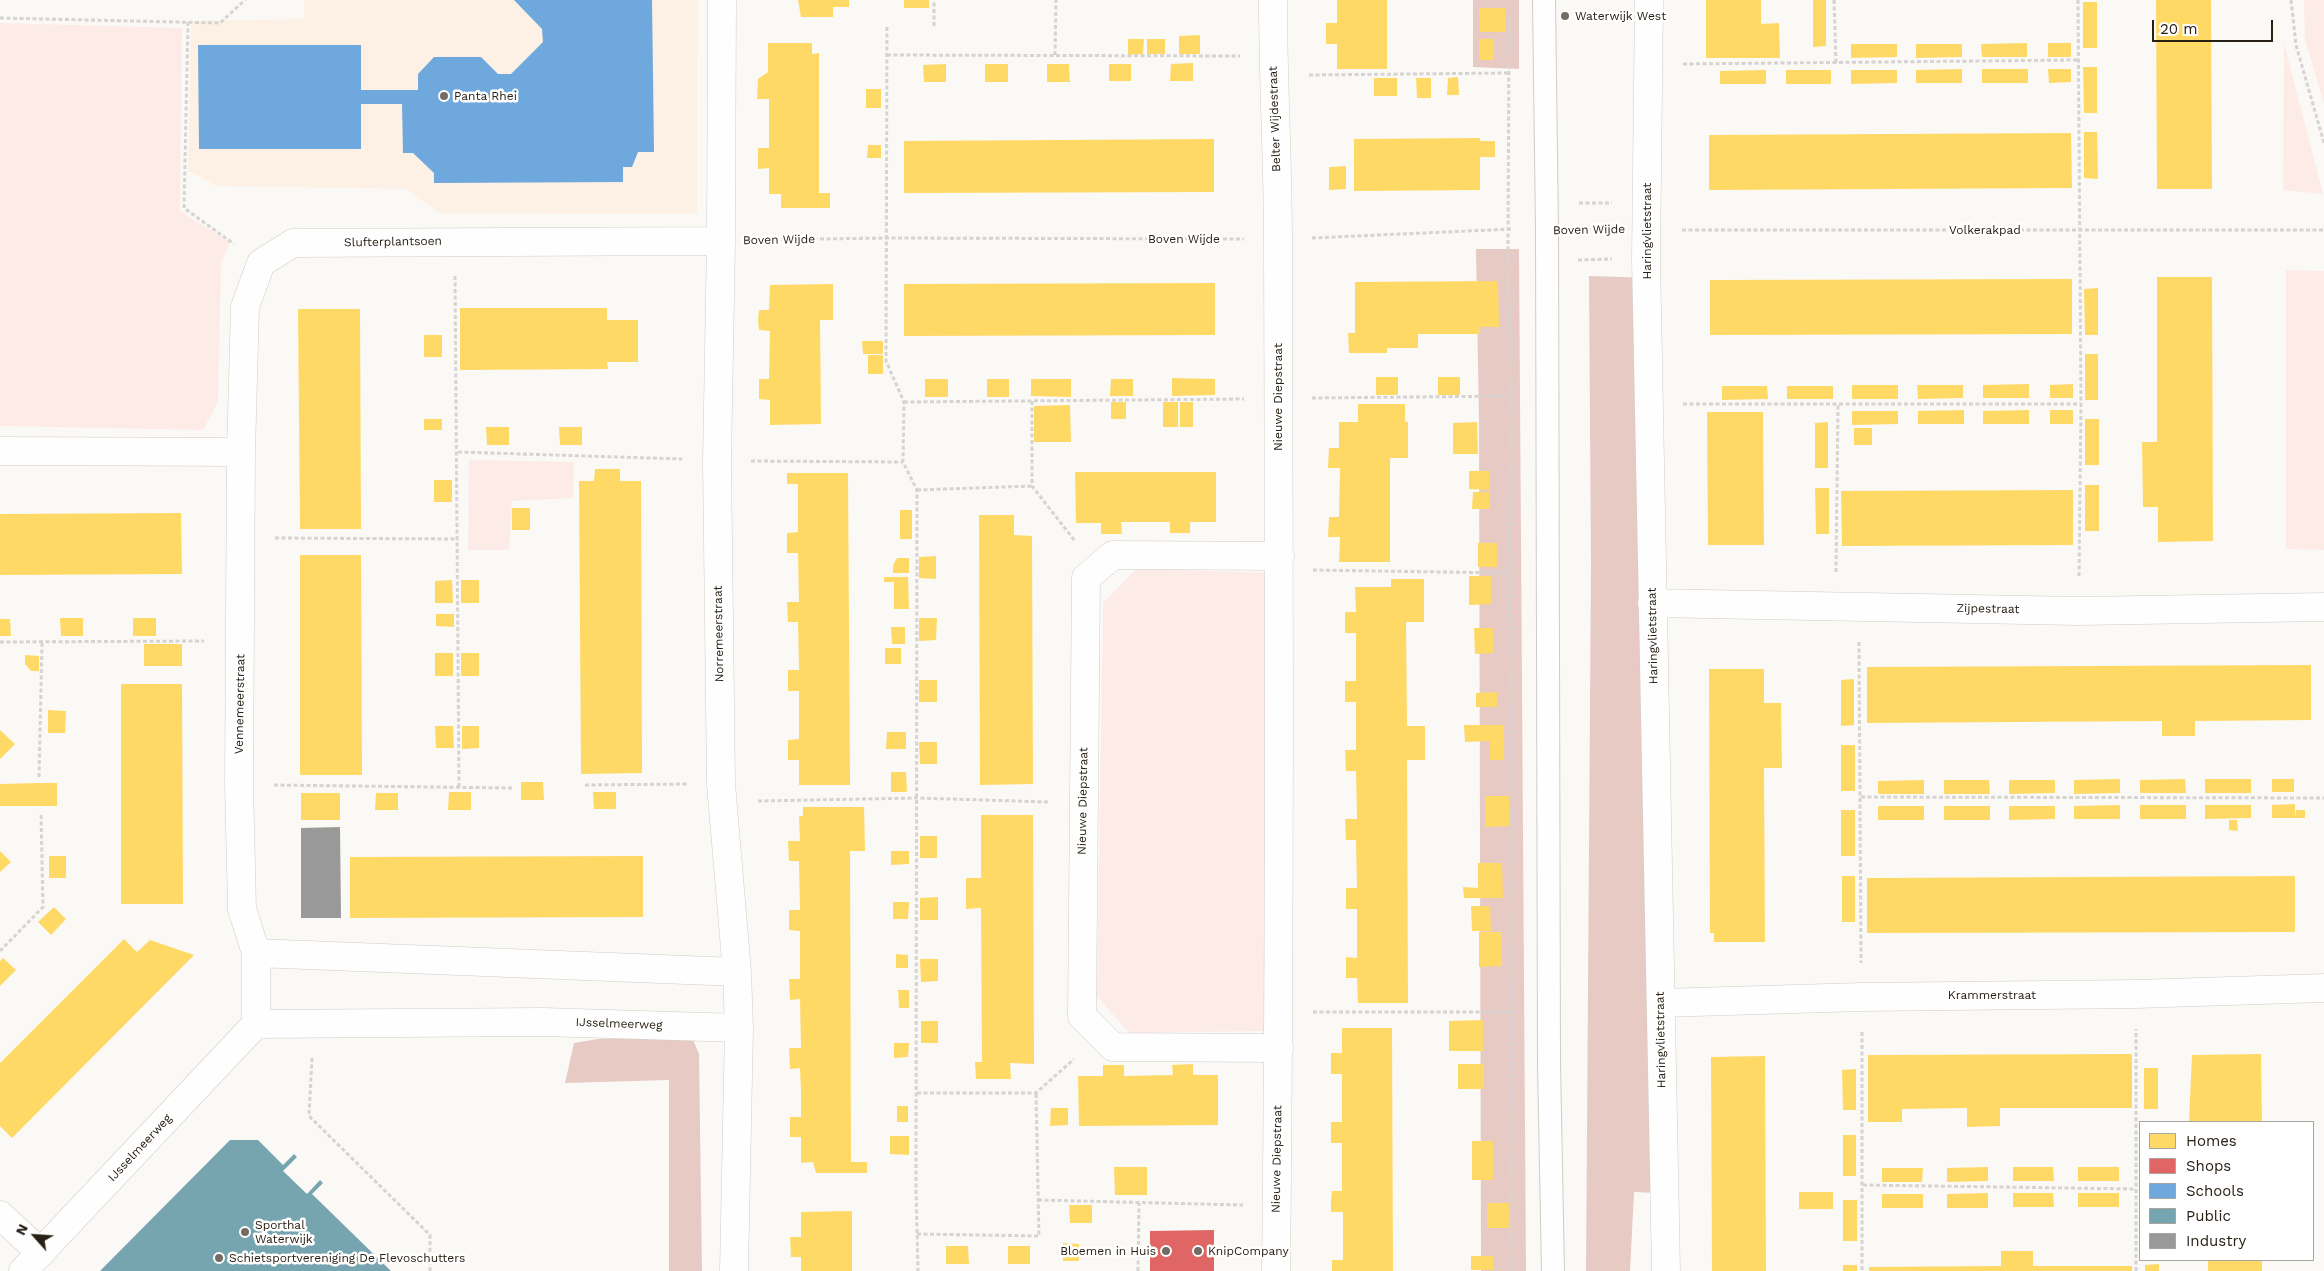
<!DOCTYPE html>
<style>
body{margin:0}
#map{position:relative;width:2324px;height:1271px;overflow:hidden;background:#fbf9f6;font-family:"Work Sans",sans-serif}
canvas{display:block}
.legend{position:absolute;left:2139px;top:1121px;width:175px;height:140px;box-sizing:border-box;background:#fff;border:1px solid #a9a6a1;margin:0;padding:6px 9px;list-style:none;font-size:15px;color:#292015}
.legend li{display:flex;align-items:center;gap:10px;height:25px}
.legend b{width:25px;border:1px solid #a9a6a1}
.north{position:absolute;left:10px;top:1211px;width:50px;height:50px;-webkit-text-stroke:4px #fff;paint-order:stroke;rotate:296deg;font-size:14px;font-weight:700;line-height:20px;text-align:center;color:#292015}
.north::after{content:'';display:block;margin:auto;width:18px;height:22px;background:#292015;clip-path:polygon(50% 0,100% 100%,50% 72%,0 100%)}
.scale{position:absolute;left:2152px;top:20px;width:121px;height:22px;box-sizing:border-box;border:2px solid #292015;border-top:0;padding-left:6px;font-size:15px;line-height:18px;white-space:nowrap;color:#292015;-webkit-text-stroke:4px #fff;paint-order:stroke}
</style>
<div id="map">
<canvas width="2324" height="1271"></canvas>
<ul class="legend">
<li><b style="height:14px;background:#ffd966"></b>Homes</li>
<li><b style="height:14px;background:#e06666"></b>Shops</li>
<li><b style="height:14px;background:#6fa8dc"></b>Schools</li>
<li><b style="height:14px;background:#76a5af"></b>Public</li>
<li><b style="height:14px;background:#999"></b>Industry</li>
</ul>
<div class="north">N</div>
<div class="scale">20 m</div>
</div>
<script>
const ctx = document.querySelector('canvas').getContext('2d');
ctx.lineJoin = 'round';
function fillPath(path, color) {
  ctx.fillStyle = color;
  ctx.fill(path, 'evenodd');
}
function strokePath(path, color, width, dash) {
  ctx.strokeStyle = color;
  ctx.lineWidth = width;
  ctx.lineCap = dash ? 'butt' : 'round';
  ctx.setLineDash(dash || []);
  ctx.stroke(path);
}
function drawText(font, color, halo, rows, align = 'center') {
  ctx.font = font + ' "Work Sans",sans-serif';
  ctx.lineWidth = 5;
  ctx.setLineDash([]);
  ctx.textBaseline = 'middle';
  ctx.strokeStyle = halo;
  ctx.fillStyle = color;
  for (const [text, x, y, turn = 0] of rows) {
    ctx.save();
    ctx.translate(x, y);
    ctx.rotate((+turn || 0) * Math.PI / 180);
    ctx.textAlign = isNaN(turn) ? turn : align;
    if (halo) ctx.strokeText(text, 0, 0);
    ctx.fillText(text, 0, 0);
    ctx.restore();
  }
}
const built = new Path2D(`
 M304,0H698L697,214L440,213L405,189L217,186L188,170L191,21L304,19Z`);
const green = new Path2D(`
 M2304,0H2324V104L2305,40Z
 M0,23L182,28L180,211L230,242L221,264L218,402L203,430L0,426Z
 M2284,43L2323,194L2283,190Z
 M2286,270L2324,271V550L2286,549Z
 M469,460L574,462L573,498L512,501L509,550H468Z
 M1137,568L1266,573L1267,1031L1129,1033L1097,996L1103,603Z`);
const forest = new Path2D(`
 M1473,0H1519V69L1473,67Z
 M1476,249H1519L1526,1271H1481L1479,420Z
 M1589,276L1654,278L1658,1193L1634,1192L1630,1271H1586L1591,565Z
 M666,1036L693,1040L699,1054L702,1271H669V1080L565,1083L574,1043L598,1039Z`);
const homes = new Path2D(`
 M798,0H849V7H833V17H801Z
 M904,0H929V8H904Z
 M1337,0H1387V69H1337V44H1326V23H1337Z
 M1706,0H1761V24L1779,23L1780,58H1706Z
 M1813,0H1826V46L1813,47Z
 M2156,0H2211L2212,189H2157Z
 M2083,2H2097V48H2083Z
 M1479,8H1506V32H1480Z
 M1200,35V54H1179V36Z
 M1128,39H1144L1143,54L1128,55Z
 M1147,39H1165V54H1147Z
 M1479,39H1494V60H1479Z
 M768,43H812V54L819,53V193H830V208H781V194H769V168L758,169V148H769V99H757L758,79L768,72Z
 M2027,43V57H1982L1981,44Z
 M2048,43H2071V57H2048Z
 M1851,44H1897V57L1851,58Z
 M1916,44H1962V57L1916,58Z
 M1193,63V81H1170L1171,64Z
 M946,64V82H924L923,65Z
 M985,64H1008V82H985Z
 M1047,64H1069L1070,82H1047Z
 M1109,64H1131V81H1109Z
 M2083,67H2097V113H2084Z
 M1962,69V83H1916V70Z
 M1982,69H2028V83H1982Z
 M2048,69H2071V82L2049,83Z
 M1766,70V84H1720V71Z
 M1786,70H1831V84H1786Z
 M1851,70H1897V83L1851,84Z
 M1458,77L1459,95H1447L1448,78Z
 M1374,78H1397V96H1374Z
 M1416,78H1431V98H1417Z
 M866,89H881V108H866Z
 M2084,132H2097L2098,179L2084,178Z
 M2071,133L2072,188L1709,190V135Z
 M1480,138V141H1495V157H1480V190L1354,191V139Z
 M1214,139V192L904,193V141Z
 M868,145H881V158H867Z
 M1346,166V189L1329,190V167Z
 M2157,277H2212L2213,541L2158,542V507H2143L2142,442H2157Z
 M2072,279V334L1710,335V280Z
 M1498,281L1499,327H1480V334H1418V348H1387V353H1349L1348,333H1355V282Z
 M1215,283V335L904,336V284Z
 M833,284V320H820L821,424L770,425V400L759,399V379H769L770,331L759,330L758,320L759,310H769L770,285Z
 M2098,288V335H2085L2084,289Z
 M460,308H607V320H638V362H607L608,369L460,370Z
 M298,309H360L361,529H300Z
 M424,335H442V357H424Z
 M862,341H883V354H863Z
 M2085,354H2098V400H2085Z
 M868,355H883V374H868Z
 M1376,377H1398V395H1376Z
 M1438,377H1460V395H1438Z
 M1172,378L1215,379V395L1172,396Z
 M925,379H948V397H925Z
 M987,379H1009V397H987Z
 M1031,379H1071V397L1031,396Z
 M1111,379H1133V396H1110Z
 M2029,384V398H1983V385Z
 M2073,384V398H2050V385Z
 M1852,385H1898V399H1852Z
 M1917,385H1963V398L1918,399Z
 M1722,386H1767L1768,399L1722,400Z
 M1787,386H1833V399H1787Z
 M1111,402H1126V419H1111Z
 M1163,402H1178V427H1163Z
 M1180,402H1193V427H1180Z
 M1358,404H1405V422H1408V458H1390V562H1339L1340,537H1328L1329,517H1339L1340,468H1328L1329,448H1339V422H1358Z
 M1070,405L1071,442H1034V406Z
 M1964,410V424H1918V411Z
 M2029,410V424H1983V411Z
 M2050,410H2073V424H2050Z
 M1852,411H1898V424L1852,425Z
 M1707,412H1763L1764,545H1708Z
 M424,419H442V430H424Z
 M2085,419H2099V465H2085Z
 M1477,422L1478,454H1453V423Z
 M1828,422V468H1815V423Z
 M486,427H509V445H487Z
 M559,427H582V445H560Z
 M1854,428H1872V445H1854Z
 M595,469H620V481H641L642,773L581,774L579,481H594Z
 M1469,471H1490V490L1469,489Z
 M1075,472H1216V522H1190V533H1170V522H1121L1122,534H1101V523H1076Z
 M787,473H848L850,785H799V760H788V740L799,739V691H788V670H799L798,622H788L787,602H799L798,553H787V533L798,532V484H787Z
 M434,480H452V502H434Z
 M2085,485H2099V531H2085Z
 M1815,488H1829V534H1816Z
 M2073,490V545L1842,546L1841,491Z
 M1473,492H1490V509H1472Z
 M512,508H530V530H512Z
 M900,510H912V539H900Z
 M181,513L182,574L0,575V514Z
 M979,515H1014V535L1032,536L1033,784L980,785Z
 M1478,543H1498V567H1478Z
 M300,555H361L362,775H300Z
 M936,556V579L919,578V557Z
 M897,558H909V573H893V565Z
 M1469,576H1491V604L1469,605Z
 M884,577H908L909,609H894V582H884Z
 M1391,579H1424V622H1406L1407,726H1425V760H1407L1408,1003H1358L1357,978H1346V957L1357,958V909H1346V888H1357L1356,840H1346L1345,819H1357L1356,771H1346L1345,750H1356V702H1345V681H1356V633H1345V612H1356L1355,587H1391Z
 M452,580L453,603H435V581Z
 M461,580H479V603H461Z
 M436,614H454V627L436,626Z
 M60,618H83V636H61Z
 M133,618H156V636H133Z
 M919,618H937L936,640L919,641Z
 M0,619H10L11,636H0Z
 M891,627H905V644H892Z
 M1474,628H1493L1494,653L1475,654Z
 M144,644H182V666H144Z
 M885,648H901V664H885Z
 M435,653H453V676H435Z
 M461,653H479V676H461Z
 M25,655L39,656V671H31L25,664Z
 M2311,665V720L2195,721V736H2162V721L1867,723V667Z
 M1709,669H1764V703H1781L1782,768H1764L1765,942H1714V933H1710Z
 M1854,679V725L1841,726V680Z
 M919,680H937V702H919Z
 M121,684H182L183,904H121Z
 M1497,692V707H1476V693Z
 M48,710L66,711L65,733H48Z
 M1464,725H1504V760H1490V741L1465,742Z
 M435,726H453L454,748H436Z
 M462,726H479V748L462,749Z
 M0,730L15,744L0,759Z
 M887,732H906V749H886Z
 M919,742H937V764H920Z
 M1841,745H1855V791H1841Z
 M891,772H906L907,792H891Z
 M2120,779V793L2074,794V780Z
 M2185,779L2186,793H2140V780Z
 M2205,779H2251V793H2205Z
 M2272,779H2294V792H2272Z
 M1924,780V794H1878V781Z
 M1944,780H1989L1990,794H1944Z
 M2009,780H2055V793L2009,794Z
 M521,782H543L544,800H521Z
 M40,783H57V806H0V784Z
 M449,792H471V810H448Z
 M593,792H616V809H594Z
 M301,793H340V820H301Z
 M376,793H398V810H375Z
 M1485,796H1509L1510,826L1485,827Z
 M2295,804V818H2272V805Z
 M2120,805V819H2074V806Z
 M2140,805H2186V819H2140Z
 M2205,805H2251V818L2205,819Z
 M1878,806H1924V820H1878Z
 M1944,806H1990V820H1944Z
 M2009,806H2055V819L2009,820Z
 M803,807H864L865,851H850L851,1162H867V1173H816L813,1162L801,1163V1137H790V1117H801V1092L800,1068L790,1069L789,1048H801L800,999L790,1000L789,979H800V931L789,930V910H800L799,861H789L788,841H800L799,816H803Z
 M1841,810H1855V856H1841Z
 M2296,810H2305V818H2295Z
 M981,815H1033L1034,1064L1010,1063L1011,1079H976L975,1062H982L981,908L966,909V878H981Z
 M2229,820H2237L2238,831L2229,830Z
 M920,836H937V858H920Z
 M0,851L11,862L0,872Z
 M891,851H909V864L891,865Z
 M49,856H66V878H49Z
 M643,856V917L350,918V857Z
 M1478,863H1502L1503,898H1464L1463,887L1478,888Z
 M1842,876H1855V922H1842Z
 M2295,876V932L1867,933V878Z
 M938,897V920H920V898Z
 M893,902H909L908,919H893Z
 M1471,906H1490L1491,931H1472Z
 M54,907L66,919L51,935L38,922Z
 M1479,932H1502V966L1479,967Z
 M124,939L137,952L150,940L194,955L12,1138L0,1126V1063Z
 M896,954L908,955V968H896Z
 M3,958L16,970L0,986V961Z
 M920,959H938V981L921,982Z
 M898,990H909V1008H899Z
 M1483,1020V1051H1449V1021Z
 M921,1021H938V1043H921Z
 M1342,1028H1392L1393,1271H1332V1260H1343V1212H1331V1201L1332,1191H1342V1143H1331V1122H1342V1074H1331V1053H1342Z
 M894,1043H909L908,1057L894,1058Z
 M2132,1054V1108H2000V1126L1967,1127V1108L1902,1109V1122H1868V1055Z
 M2261,1054L2262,1122L2189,1121L2192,1055Z
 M1765,1056L1766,1271H1712L1711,1057Z
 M1193,1064V1075H1218V1125L1079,1126L1078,1076H1103V1065H1124V1076L1173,1075L1172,1065Z
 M1458,1064H1484V1089H1458Z
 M2144,1068H2158V1109H2144Z
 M1856,1069V1110H1843L1842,1070Z
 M897,1106H908V1122H897Z
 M1051,1108H1068V1125L1050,1126Z
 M1843,1135H1856V1176H1843Z
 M890,1136H909V1155L890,1154Z
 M1472,1141H1493V1180H1472Z
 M1114,1167H1147V1195H1115Z
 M1988,1167V1181L1947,1182V1168Z
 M2013,1167H2053L2054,1181H2013Z
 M2078,1167H2119V1181H2078Z
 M1882,1168H1923L1922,1182H1882Z
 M1799,1192H1833V1209H1799Z
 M1988,1193V1208H1947V1194Z
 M2013,1193H2053L2054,1207H2013Z
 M2078,1193H2119V1207H2078Z
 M1882,1194H1923V1208H1882Z
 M1843,1200H1857V1241H1843Z
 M1487,1203H1509L1510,1228H1487Z
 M1069,1205H1092V1223H1070Z
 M852,1211V1271H801V1257H791L790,1237H801V1212Z
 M1063,1243L1079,1244V1261H1063Z
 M946,1246H968L969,1264H946Z
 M1008,1246H1030V1264H1008Z
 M2001,1251H2033V1266H2132V1271H1869V1267L2001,1266Z
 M1471,1256H1493L1494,1270H1471Z
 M2208,1260H2262V1271H2208Z
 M2159,1264V1271H2145V1265Z
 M1843,1265H1857V1271H1843Z`);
const shops = new Path2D(`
 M1214,1230V1271H1150V1231Z`);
const schools = new Path2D(`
 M514,0H652L654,152H638L632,167H623V182L434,183V173L413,153H403L402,104H361V149H199L198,45H361V90H418V74L434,57H481L498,74H511L543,42L542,29Z`);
const public = new Path2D(`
 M230,1140H258L283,1165L294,1154L297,1157L283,1171L307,1194L320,1180L323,1183L312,1194L391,1271H100Z`);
const industry = new Path2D(`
 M340,827L341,918H301V828Z`);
const path = new Path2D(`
 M1834,0L1836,63
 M2078,0L2081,404L2079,577
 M2291,0L2296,45L2324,143
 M0,18L220,23L245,0
 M1509,19L1508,258L1511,396
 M188,22L184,208L234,244
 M934,26V0
 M887,27L886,361L904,402L903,462L917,490L916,1188L918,1271
 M887,55L1240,56
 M1055,55L1056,0
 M1683,64L2078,60
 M1309,75L1508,73
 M1579,203H1612
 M1580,229L1611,230
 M1682,230H2324
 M1312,238L1513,229
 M755,240L887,238L1244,239
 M1578,260L1612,259
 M455,276L459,787
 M1312,398L1511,396L1509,573L1513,832L1510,1271
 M1032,401V486L1075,541
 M904,402L1244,399
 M1683,404H2081
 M458,452L682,459
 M751,461L903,462
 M917,490L1032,486
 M275,538L458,539
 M1313,570L1509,573
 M1836,572L1838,405
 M0,642L204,641
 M1859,642L1861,963
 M39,777L42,642
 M274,785L512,788
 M585,785L687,784
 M1861,797L2324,798
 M758,801L916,798L1049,802
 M0,951L43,907L41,813
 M1313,1012H1511
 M1862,1032V1271
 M312,1058L309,1116L430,1235V1271
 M917,1093H1036L1074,1059
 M1863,1185L2136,1189
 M1038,1200L1243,1205
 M917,1234L1039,1236L1036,1093
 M1138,1271L1139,1203
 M2136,1271V1029`);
const service = new Path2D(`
 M1544,0L1547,231L1549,1063L1553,1271`);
const minor = new Path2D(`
 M1273,0C1273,81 1278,162 1278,243C1279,585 1280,928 1276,1271
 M1649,0L1646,259L1666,1271
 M721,241L717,461L721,784L737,972L739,1028L734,1271
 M0,451L241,452L245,307L261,263L293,243L721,241L722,0
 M1652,603L2079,611L2324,607
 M256,953L737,972
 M1661,1003L1861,997L2136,994L2324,988
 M256,1024L543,1022L739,1028
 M1279,1048L1113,1047L1082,1016L1086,578L1113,555L1280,556
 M0,1215L41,1253
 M23,1271L256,1024V953L242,909L239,784L241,452`);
const markers = [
 [1565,16,5,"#726c64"],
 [444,96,5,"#726c64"],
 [245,1232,5,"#726c64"],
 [1166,1251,5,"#726c64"],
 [1198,1251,5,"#726c64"],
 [219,1258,5,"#726c64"]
];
const poiNames = [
 ["Waterwijk West",1575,16],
 ["Panta Rhei",454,96],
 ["Sporthal",255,1225],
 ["Waterwijk",255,1239],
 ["Bloemen in Huis",1156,1251,"right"],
 ["KnipCompany",1208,1251],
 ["Schietsportvereniging De Flevoschutters",229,1258]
];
const streetNames = [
 ["Belter Wijdestraat",1275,119,-92],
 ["Boven Wijde",1589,230,-1],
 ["Volkerakpad",1985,230],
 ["Haringvlietstraat",1647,231,-90],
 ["Boven Wijde",1184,239],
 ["Boven Wijde",779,240,-1],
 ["Slufterplantsoen",393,242,-1],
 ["Nieuwe Diepstraat",1278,397,-90],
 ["Zijpestraat",1988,609,1],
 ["Norremeerstraat",719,634,-91],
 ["Haringvlietstraat",1653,636,-91],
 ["Vennemeerstraat",240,704,-89],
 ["Nieuwe Diepstraat",1083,801,-89],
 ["Krammerstraat",1992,995],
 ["IJsselmeerweg",619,1024,2],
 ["Haringvlietstraat",1661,1040,-91],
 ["IJsselmeerweg",140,1148,-47],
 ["Nieuwe Diepstraat",1277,1159,-89]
];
fillPath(built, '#fcf1e4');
fillPath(green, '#fdebe8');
fillPath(forest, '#e8cac4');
fillPath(homes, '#ffd966');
fillPath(shops, '#e06666');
fillPath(schools, '#6fa8dc');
fillPath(public, '#76a5af');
fillPath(industry, '#999');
strokePath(service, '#d1ccc5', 24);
strokePath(minor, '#d1ccc5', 29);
strokePath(path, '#d6d4d3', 3, [4, 2.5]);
strokePath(service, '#fefefe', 22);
strokePath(minor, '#fefefe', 28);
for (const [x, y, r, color] of markers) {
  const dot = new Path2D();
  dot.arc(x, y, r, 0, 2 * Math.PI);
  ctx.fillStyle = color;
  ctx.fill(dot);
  strokePath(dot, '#fff', 2);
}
drawText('12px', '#292015', '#fff', poiNames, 'left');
drawText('12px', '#292015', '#fff', streetNames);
</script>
